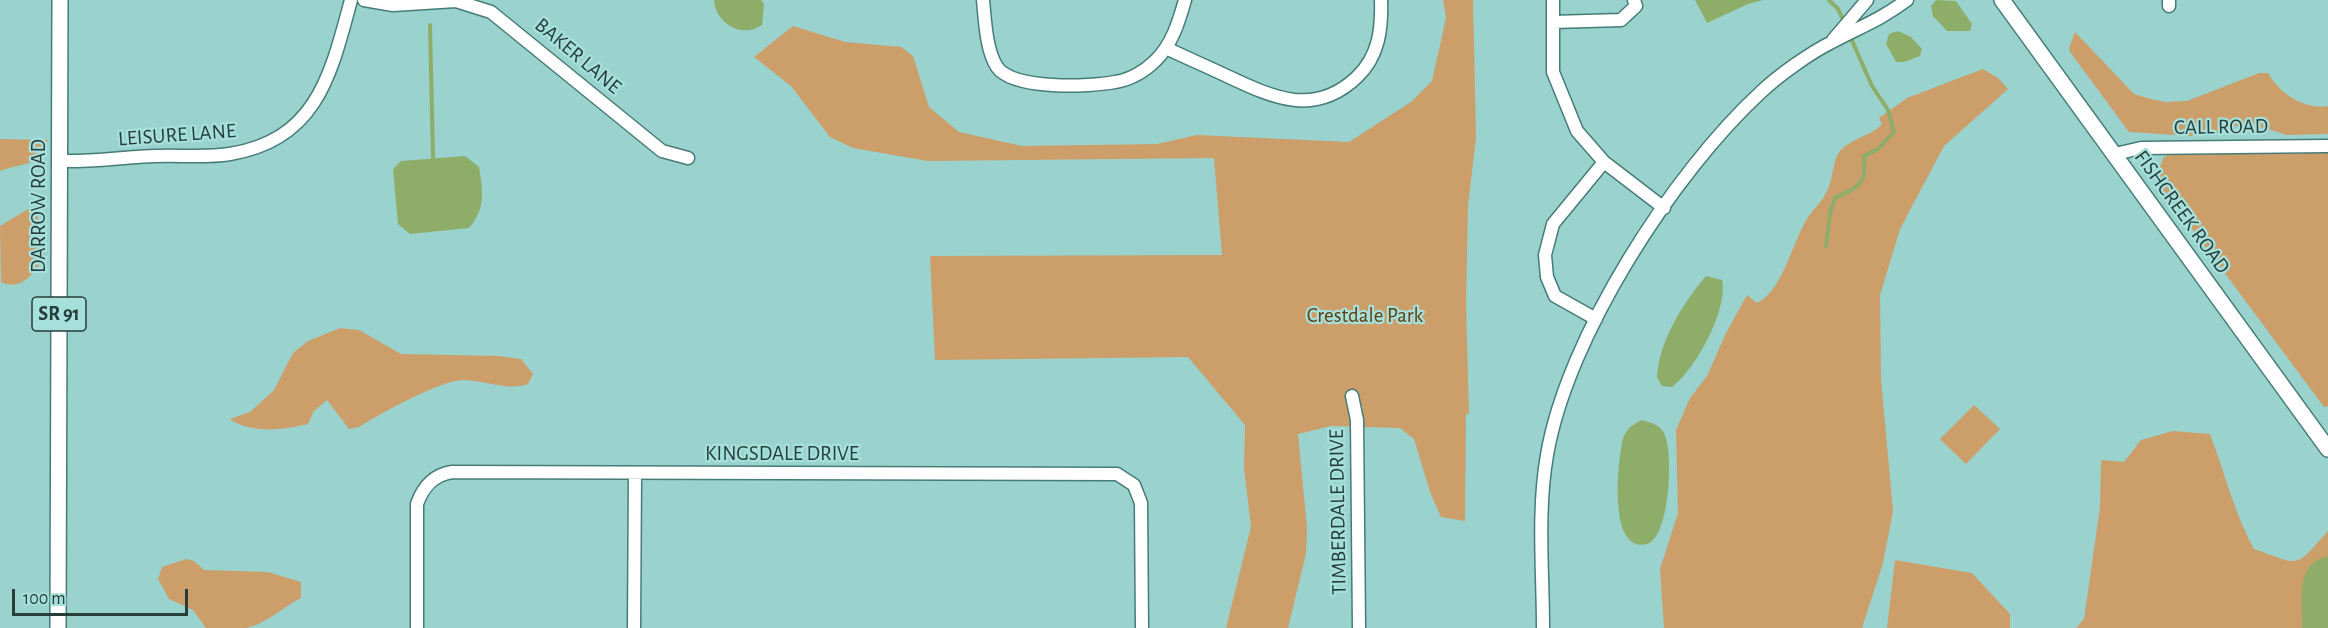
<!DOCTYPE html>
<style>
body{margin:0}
#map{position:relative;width:2328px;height:628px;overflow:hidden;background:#9ad3cd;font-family:"Alegreya Sans",sans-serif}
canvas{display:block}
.scale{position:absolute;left:12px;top:589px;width:176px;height:27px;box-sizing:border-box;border:3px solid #263d3b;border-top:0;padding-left:8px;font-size:18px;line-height:21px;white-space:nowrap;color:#263d3b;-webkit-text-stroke:4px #a6e0da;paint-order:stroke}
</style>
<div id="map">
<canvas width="2328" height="628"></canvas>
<div class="scale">100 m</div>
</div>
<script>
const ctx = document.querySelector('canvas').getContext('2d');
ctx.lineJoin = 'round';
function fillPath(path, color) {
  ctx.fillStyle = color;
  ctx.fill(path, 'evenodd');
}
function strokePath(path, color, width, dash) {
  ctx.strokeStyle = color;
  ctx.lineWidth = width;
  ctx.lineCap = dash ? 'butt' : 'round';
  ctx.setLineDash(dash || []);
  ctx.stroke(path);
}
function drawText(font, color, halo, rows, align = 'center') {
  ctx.font = font + ' "Alegreya Sans",sans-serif';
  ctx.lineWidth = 4.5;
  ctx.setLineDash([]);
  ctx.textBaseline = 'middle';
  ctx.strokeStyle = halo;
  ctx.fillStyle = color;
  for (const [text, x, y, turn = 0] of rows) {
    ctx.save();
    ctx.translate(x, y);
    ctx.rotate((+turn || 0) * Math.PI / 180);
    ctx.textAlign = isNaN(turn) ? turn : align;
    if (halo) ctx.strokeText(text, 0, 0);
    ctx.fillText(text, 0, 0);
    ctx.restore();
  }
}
const green = new Path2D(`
 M1443,0H1473L1476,137L1468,206L1466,305L1469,414H1466L1465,521L1441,517L1430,492L1414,439L1400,428L1331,426L1298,434L1307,528L1306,554L1288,628H1226L1251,527L1244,468L1245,425L1188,357L935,360L930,256L1222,255L1214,158L928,161L853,148L830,137L791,86L754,57L793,26L845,42L901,47L913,56L929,107L959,132L1022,146L1157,144L1197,135L1349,142L1411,102L1432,81L1446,18Z
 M2075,32L2134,94L2151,99L2166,102L2187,101L2259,73H2268C2279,93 2304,110 2328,106V134L2287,135L2265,128L2245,126H2236L2229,131L2191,136L2129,132L2070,52L2069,48Z
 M1983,69L1998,78L2008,89L1944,146L1900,229L1880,295L1881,379L1893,511L1883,563L1862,628H1664L1660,569L1678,513L1676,430L1690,398L1707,376L1726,333L1747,295L1757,303C1783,291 1792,242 1808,217C1814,208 1823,201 1827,191C1833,180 1832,166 1837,156C1846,138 1870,138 1882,124L1879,118L1907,98Z
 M0,139L48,140C30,171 30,160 0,171Z
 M2181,151H2328V406L2324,407L2161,187L2156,176L2164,157Z
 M28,209L37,213L45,257C34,272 22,292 1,282L0,226Z
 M340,328L359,330L401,354L499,356L521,359L533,374L528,384C507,391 487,381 464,380C443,379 379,414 359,427L349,429L327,400L314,411L308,424C284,430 250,434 230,419L250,412L274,390L293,353L308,341Z
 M1974,405L2000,429L1966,464L1940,439Z
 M2173,431L2210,434C2225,473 2234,513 2254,549C2302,566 2294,569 2328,531V628H2076L2084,619L2100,507L2101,460L2124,462L2141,440Z
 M186,559L194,561L204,570L268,572L301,582V598C283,607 266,624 246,628C233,628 219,628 206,628L193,610L169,599L158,579L162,567Z
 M1895,560L1972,573L2010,614V628H1887Z`);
const water = new Path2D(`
 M714,0H761L764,4L762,25C742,39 715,23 714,0Z
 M1695,0H1763L1748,4L1707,23Z
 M1936,0L1956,1L1972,24L1970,31H1947L1933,16L1931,6Z
 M1898,31L1911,37L1922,49L1920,56L1904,62H1896L1886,44L1889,34Z
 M465,156L479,167C483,190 486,209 469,228L410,234L398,224L393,169L401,161Z
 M1706,276L1722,280C1728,310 1696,369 1672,387L1662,386L1657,377C1659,341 1683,303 1706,276Z
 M1642,420C1651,423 1659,424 1664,433C1674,451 1670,538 1647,544C1607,554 1618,459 1623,439C1626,429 1633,424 1642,420Z
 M2328,556V628H2302C2304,601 2293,565 2328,556Z`);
const stream = new Path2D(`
 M1829,0L1838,9L1845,24
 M430,25L433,158
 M1826,246L1830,213L1835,198C1859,186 1867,185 1864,156L1878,149L1894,132L1888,110L1872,86L1850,36`);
const minor = new Path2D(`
 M364,0L393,5L456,1L491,12L662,151L688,158
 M983,0C985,20 986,50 997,67C1013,90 1089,87 1115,82C1130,80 1145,71 1155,61C1172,45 1179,21 1185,0
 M1553,0V72L1577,131L1604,162L1664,208
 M2169,0V6
 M1553,22L1621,20L1636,6L1634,0
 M1833,40L1867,0
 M1166,48C1187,58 1208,67 1229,77C1274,98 1315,117 1357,77C1379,56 1382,29 1381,0
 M2115,154L2141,148L2328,146
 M60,161C92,162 124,157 156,156C181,155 206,158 230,154C317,140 331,74 351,0
 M1596,319L1555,296L1547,277L1545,255L1553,224L1604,162
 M1352,396L1357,420L1359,628
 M417,628V504C423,487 433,475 452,472L1117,474L1134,485L1141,503L1142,628
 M634,628L635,473
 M1543,628C1543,571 1537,512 1547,455C1567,337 1673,173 1761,92C1779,75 1810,53 1832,42C1860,27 1880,20 1907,0`);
const major = new Path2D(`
 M2002,0L2328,449
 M58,628L60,0`);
const shields = [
 [59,314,54]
];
const shieldNames = [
 ["SR 91",59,314]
];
const streetNames = [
 ["BAKER LANE",578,56,40],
 ["CALL ROAD",2221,127,-1],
 ["LEISURE LANE",177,135,-4],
 ["DARROW ROAD",39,206,-90],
 ["FISHCREEK ROAD",2182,212,54],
 ["KINGSDALE DRIVE",782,454],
 ["TIMBERDALE DRIVE",1338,512,-91]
];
const parkNames = [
 ["Crestdale Park",1365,316]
];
fillPath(green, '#cc9e6a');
fillPath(water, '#8dad69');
strokePath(stream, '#8dad69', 4);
strokePath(minor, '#457c78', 15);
strokePath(major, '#457c78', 18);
strokePath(minor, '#fff', 12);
strokePath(major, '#fff', 15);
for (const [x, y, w] of shields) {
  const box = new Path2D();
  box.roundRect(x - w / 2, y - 17, w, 34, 4.5);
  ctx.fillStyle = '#a6e0da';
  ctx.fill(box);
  strokePath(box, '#263d3b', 1.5);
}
drawText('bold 20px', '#263d3b', null, shieldNames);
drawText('21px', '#263d3b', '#a6e0da', streetNames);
drawText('21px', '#613e0f', '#a6e0da', parkNames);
</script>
